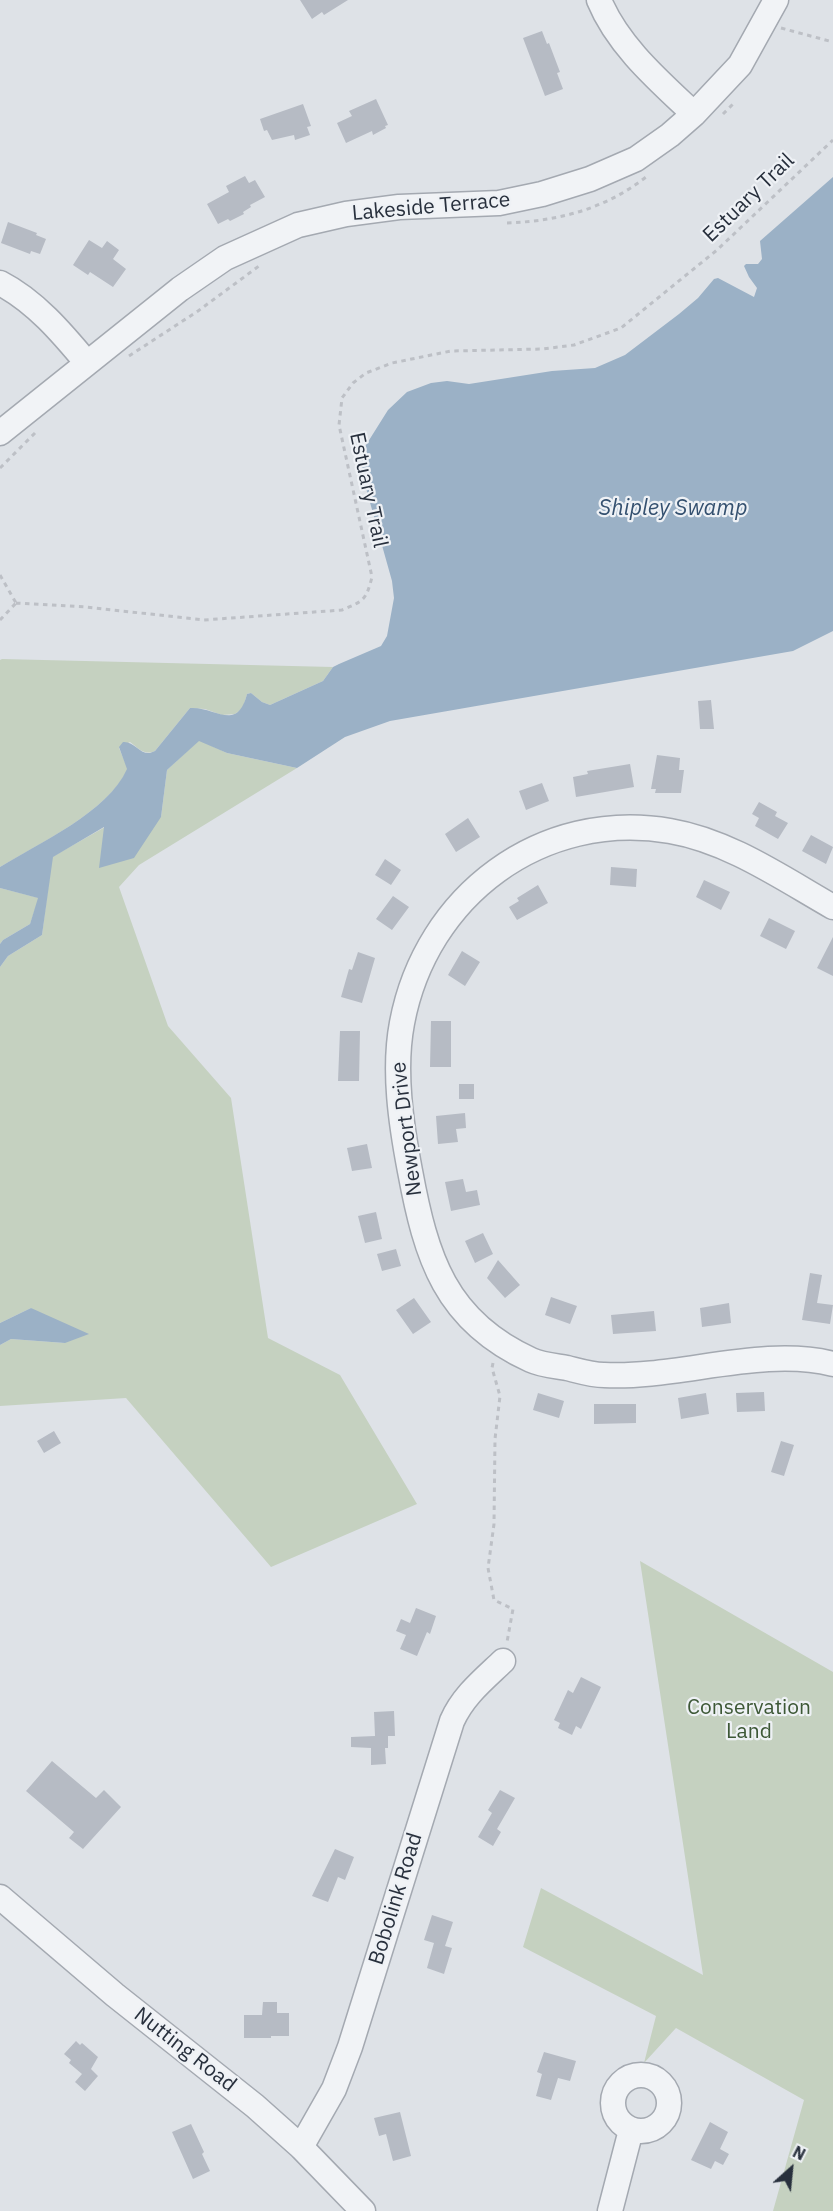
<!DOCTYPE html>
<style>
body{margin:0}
#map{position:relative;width:833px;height:2211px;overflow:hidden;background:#dee2e7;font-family:"IBM Plex Sans",sans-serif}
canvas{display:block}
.north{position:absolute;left:761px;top:2139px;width:60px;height:60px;-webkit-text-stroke:4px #eef1f5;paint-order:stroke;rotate:27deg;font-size:16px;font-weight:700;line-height:24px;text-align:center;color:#28303d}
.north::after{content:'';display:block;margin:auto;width:21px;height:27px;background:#28303d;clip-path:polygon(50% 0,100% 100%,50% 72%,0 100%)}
</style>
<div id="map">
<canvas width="833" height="2211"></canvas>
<div class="north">N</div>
</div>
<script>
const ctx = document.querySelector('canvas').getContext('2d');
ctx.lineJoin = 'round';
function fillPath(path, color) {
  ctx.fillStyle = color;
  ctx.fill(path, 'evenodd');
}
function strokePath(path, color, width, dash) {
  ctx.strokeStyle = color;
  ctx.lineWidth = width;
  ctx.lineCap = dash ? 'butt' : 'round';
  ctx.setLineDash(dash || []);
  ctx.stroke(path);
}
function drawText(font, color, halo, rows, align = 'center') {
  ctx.font = font + ' "IBM Plex Sans",sans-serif';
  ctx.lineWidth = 4.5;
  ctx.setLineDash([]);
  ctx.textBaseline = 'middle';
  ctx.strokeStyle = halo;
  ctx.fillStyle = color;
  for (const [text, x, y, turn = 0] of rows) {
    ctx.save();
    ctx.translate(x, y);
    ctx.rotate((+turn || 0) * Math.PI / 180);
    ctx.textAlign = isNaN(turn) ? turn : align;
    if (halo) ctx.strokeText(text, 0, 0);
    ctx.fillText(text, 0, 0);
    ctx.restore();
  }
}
const green = new Path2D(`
 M2,659L333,667L323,681L270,705L262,702L251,693L247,694L243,708L235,714L222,715L205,709L190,708L155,751C144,756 138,748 130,742L119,748L128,769C107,812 40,843 0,867V660Z
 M199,740L227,753L297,768L139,865L119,887L168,1026L231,1098L268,1338L340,1375L417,1504L271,1567L126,1398L0,1406V1345L11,1339L65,1343L31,1308L0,1323V967L8,956L42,935L52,857L105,827L161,817L167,770Z
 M0,888L39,898L30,924L3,940L0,944Z
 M640,1561L833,1672V2211H773L804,2100L676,2028L644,2063L656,2016L523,1947L541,1888L703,1975Z`);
const water = new Path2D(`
 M833,177V631L793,651L390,721L345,737L297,768L227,753L199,741L167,770L161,817L134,858L99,868L104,827L53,857L42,935L8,956L0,967V944L3,940L30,924L38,898L0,888V867C39,843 108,812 127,769L119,747L123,742C134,741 139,754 150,753L155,751L190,708C215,706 237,733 247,694L251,693L262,702L270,705L323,681L333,667L339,664L381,646L387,636L394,598L392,581L362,474L363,452L366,445L388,410L407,392L431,383L447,381L469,384L552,371L595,368L625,355L679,314L698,298L714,279L718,278L754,297L757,288L749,277L744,266L746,264H758L762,259L760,241Z
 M31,1308L89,1334L65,1343L11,1339L0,1345V1323Z`);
const building = new Path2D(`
 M300,0H348L324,15L322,12L312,19Z
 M542,31L547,44L549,43L560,72L557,73L563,89L545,96L523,38Z
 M376,99L388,125L385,126L386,128L373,135L372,131L346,143L337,123L352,116L349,111Z
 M303,104L311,126L307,127L310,135L295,140L294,135L272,140L267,130L264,131L260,119Z
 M245,176L249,183L255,180L265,197L250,205L251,207L243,212L244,214L230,221L228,219L218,224L207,204L229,192L226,186Z
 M8,222L37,233L36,235L46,239L40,254L31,251L30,254L1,243Z
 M89,240L102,248L107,241L119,250L113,259L126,269L113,287L90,272L88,275L73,265Z
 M711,700L714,729H700L698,701Z
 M657,755L680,758L679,770H684L681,793H655L656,789H651Z
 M630,764L634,787L576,797L573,777L588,774L587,771Z
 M542,783L549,801L526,810L519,791Z
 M759,802L777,812L775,816L788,823L778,839L755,826L759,818L752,814Z
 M468,818L480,837L456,852L445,834Z
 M811,835L833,847L826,864L802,851Z
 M385,859L401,870L391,885L375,875Z
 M611,867L637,869L636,887L610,885Z
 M704,880L730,892L721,910L696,897Z
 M538,885L548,903L517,920L509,907L519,901L517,898Z
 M393,896L409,907L392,930L376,919Z
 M769,918L795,931L786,949L760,936Z
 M833,937V976L817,968Z
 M462,951L480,962L465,986L448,975Z
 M358,952L375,958L362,1003L341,997L349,969L352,970Z
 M431,1021H451V1067H430Z
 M340,1031H360L359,1081H338Z
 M459,1084H474V1099H459Z
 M465,1113L466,1128L456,1129L458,1142L438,1144L436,1116Z
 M367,1144L372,1168L352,1171L347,1148Z
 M463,1179L466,1192L477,1190L480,1205L451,1211L445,1182Z
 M376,1212L382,1239L365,1243L358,1216Z
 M483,1233L493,1254L475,1263L465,1241Z
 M396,1249L401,1266L382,1271L377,1254Z
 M498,1260L520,1285L505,1298L487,1278Z
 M810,1273L822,1275L817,1303L833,1305L830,1324L802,1320Z
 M551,1297L577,1306L570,1324L545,1315Z
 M414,1298L431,1322L413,1334L396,1310Z
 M729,1303L731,1323L702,1327L700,1308Z
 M654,1311L656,1331L613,1334L611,1315Z
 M764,1392L765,1411L737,1412L736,1393Z
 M538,1393L564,1401L559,1418L533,1410Z
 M706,1393L709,1414L681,1419L678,1398Z
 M594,1404H636V1423L594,1424Z
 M54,1431L61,1443L44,1453L37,1441Z
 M781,1441L794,1445L784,1476L771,1472Z
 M416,1608L436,1616L430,1634L427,1632L417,1656L400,1649L406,1635L396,1631L401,1619L410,1623Z
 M581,1677L601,1687L581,1729L576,1726L572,1735L558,1728L560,1723L554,1720L568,1690L573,1693Z
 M394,1711L395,1736H388V1748H385L386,1764L371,1765V1748L351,1747V1737L375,1736L374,1712Z
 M52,1761L96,1798L104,1790L121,1807L83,1849L69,1838L74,1832L26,1791Z
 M500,1790L515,1798L497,1829L501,1832L493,1846L478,1837L492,1813L488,1810Z
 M335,1849L354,1857L345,1880L338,1877L328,1902L312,1896Z
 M432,1915L453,1922L445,1946L452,1948L444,1974L427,1968L434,1943L424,1940Z
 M263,2002H277V2013H289V2036H271V2038H244V2015H262Z
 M76,2041L80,2045L82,2043L98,2057L91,2069L98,2076L85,2091L75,2082L82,2074L69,2063L71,2060L64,2054Z
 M544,2052L576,2061L570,2081L558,2078L551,2100L536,2096L542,2074L537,2072Z
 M400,2112L411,2156L393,2161L386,2134L379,2136L374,2118Z
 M710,2122L728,2132L720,2149L729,2154L723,2165L715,2161L711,2169L691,2160Z
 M191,2124L204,2152L202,2154L210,2171L193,2179L172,2132Z`);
const path = new Path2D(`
 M781,28L833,42
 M723,114L733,104
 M507,223C559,221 605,209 646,177
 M129,356L198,311L259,266
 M0,468L37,431
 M0,575L16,603
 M16,603L86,607L204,620L342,610C364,601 366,600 372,577L339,425L342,398L353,383L366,373L392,363L451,351L543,349L574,345L621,328L717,250L833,140
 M0,620L16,603
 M493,1363L492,1368L500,1396L495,1439L494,1524L488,1568L494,1600L513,1609L507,1642`);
const minor = new Path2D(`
 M599,0C618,46 659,81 694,114
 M0,283C35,301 62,333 87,363
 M0,433L180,289L225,258L298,225L346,214L399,207L499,203L542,194L590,179L636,159L670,135L694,114L740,65L776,0
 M833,907C782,878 729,841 670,831C542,809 426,895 402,1023C393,1070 401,1124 410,1171C426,1257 445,1321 531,1360C542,1365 556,1366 567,1368C579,1371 592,1375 604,1375C676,1379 763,1346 833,1364
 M0,1897L115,1995L255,2106L301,2147L363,2211
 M613 2103a28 28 0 1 1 56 0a28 28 0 1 1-56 0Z
 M301,2147L334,2089L350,2047L452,1721C463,1696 483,1680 503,1661
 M610,2211L631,2130`);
const streetNames = [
 ["Estuary Trail",749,198,-44],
 ["Lakeside Terrace",431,207,-5],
 ["Estuary Trail",368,490,78],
 ["Newport Drive",407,1129,-97],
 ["Bobolink Road",396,1899,-73],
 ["Nutting Road",185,2050,38]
];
const parkNames = [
 ["Conservation",749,1708],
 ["Land",749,1732]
];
const waterNames = [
 ["Shipley Swamp",673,509]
];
fillPath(green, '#c5d1c0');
fillPath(water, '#9bb1c6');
fillPath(building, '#b6bbc4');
strokePath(minor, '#a4a9b1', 27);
strokePath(path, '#bdc0c6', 3, [4.5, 4.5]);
strokePath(minor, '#f1f3f6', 24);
drawText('21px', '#28303d', '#eef1f5', streetNames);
drawText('21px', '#3d5836', '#eef1f5', parkNames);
drawText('italic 22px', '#34506f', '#eef1f5', waterNames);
</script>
